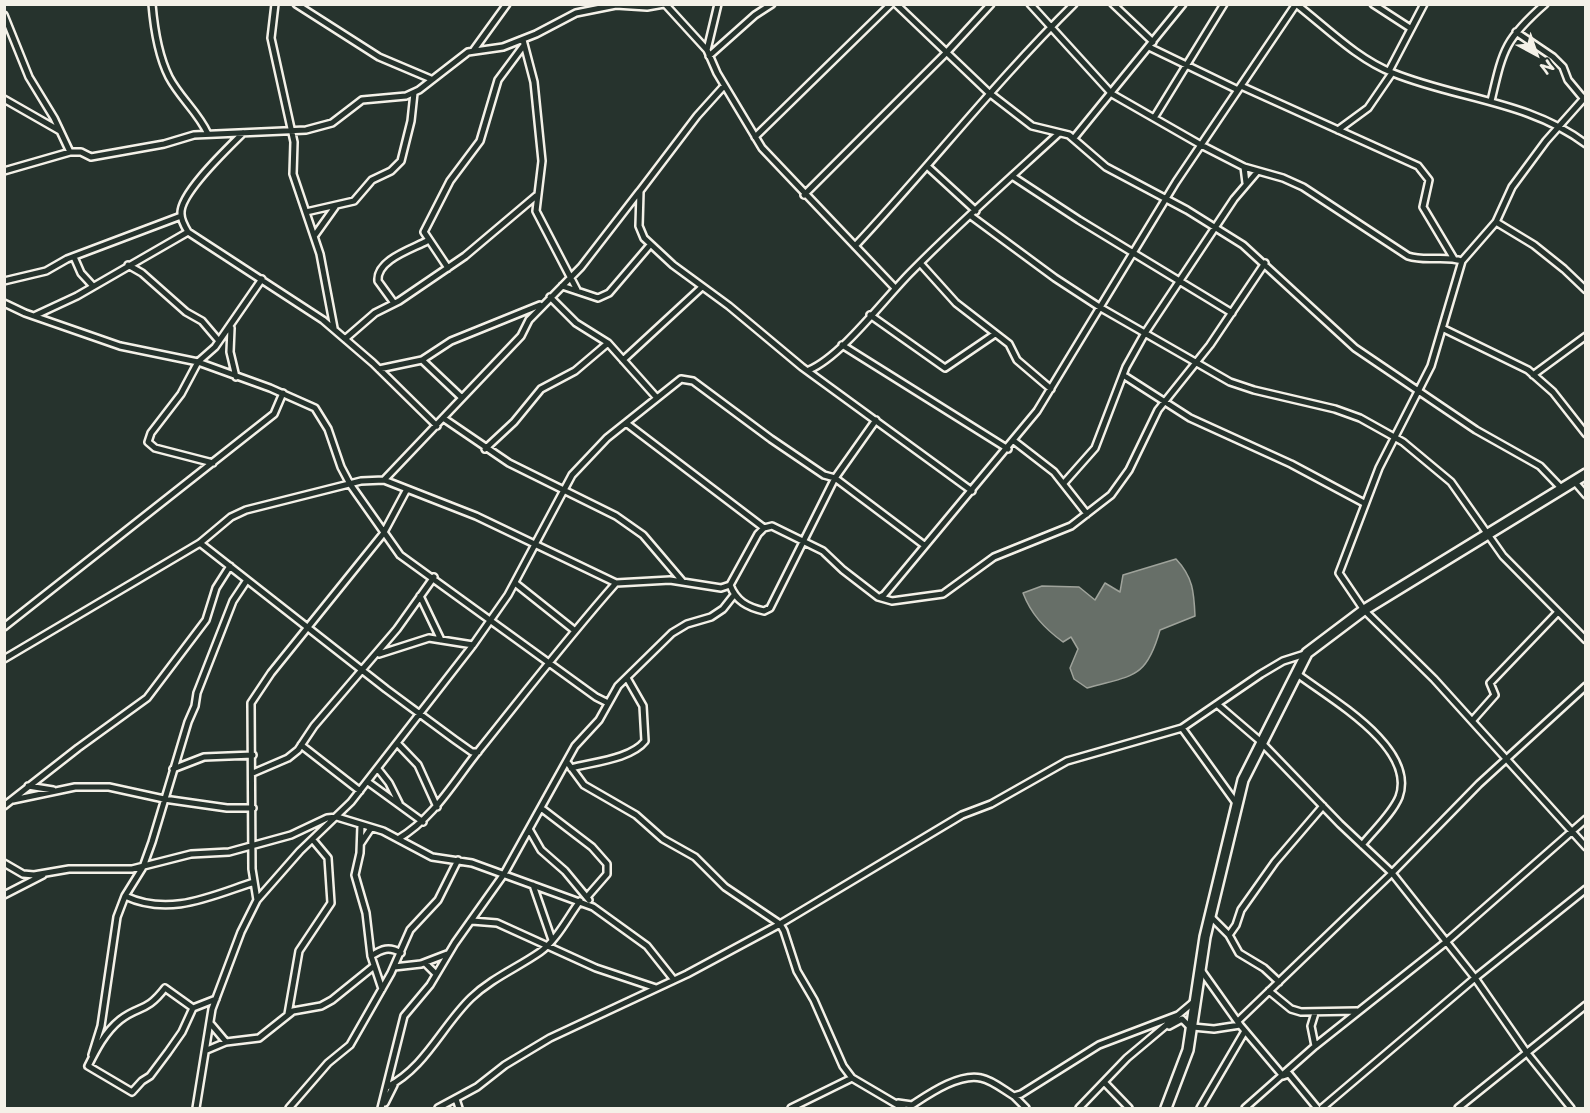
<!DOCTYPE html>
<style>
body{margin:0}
#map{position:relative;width:1590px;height:1113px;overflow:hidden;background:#26332d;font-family:"Playpen Sans",sans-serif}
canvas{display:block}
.frame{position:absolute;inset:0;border:6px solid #f4f1e8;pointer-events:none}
.north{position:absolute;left:1506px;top:24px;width:60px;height:60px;-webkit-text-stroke:4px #26332d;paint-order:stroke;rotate:140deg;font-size:16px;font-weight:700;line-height:24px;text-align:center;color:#f4f1e8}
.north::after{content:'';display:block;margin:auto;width:21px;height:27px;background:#f4f1e8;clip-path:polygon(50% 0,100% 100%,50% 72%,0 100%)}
</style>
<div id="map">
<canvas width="1590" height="1113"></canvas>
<div class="frame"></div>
<div class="north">N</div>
</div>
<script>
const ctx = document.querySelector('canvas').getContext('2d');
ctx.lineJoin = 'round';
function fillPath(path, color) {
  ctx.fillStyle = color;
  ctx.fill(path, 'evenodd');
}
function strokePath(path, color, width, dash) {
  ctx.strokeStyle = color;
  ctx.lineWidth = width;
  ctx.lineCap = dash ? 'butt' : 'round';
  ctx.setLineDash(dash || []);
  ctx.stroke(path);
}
const water = new Path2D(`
 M1176,559C1193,577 1194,592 1195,616L1160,630C1146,680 1132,675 1087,688L1074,679L1070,668L1078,649L1071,637L1063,642C1044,628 1031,614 1023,593L1042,586L1079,587L1095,600L1105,583L1120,592L1123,575Z`);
const minor = new Path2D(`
 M152,4C154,28 158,55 169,77C180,98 198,112 208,134
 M275,4L271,38L294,142L293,174L320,254L334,328
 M296,4L379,57L431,79
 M665,4L707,50L717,73L762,148L895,288
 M896,4L988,92L1032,126L1069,135L1106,167L1187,210L1243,245L1355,348L1476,430L1540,466L1562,489
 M1030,4L1112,94L1201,145L1244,167L1283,178L1303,187L1408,256C1426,262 1444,255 1462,261
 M1113,4L1153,42
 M1373,4L1410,28
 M4,15L29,77L54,118L70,152
 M1516,32L1553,57L1563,67L1568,80L1583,98
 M523,40L534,82L542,161L536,211L577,290
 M1149,47L1238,90
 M707,50L718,4
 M473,51L507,4
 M709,56L755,15L772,4
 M1389,71L1424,4
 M724,86L697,116L640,191L639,226L644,238L673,265L729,306L802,367L972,491
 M1241,86L1418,166L1429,180L1423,207L1454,259
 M1586,96L1546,141L1512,187L1496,222L1462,261L1431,366L1379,468L1339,573L1364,610L1434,679L1586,847
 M4,99L60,131
 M1491,101C1503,50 1504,40 1545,4
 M1154,118L1224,4
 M1338,130L1368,108L1392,73
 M243,133C228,148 179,194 181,214C181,220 185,227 188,232L323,320L373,363L437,426
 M755,137L891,4
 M1074,138L1183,4
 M927,166L976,211
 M1244,167L1246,183
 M4,171L70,152H81L91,157L164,144L194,135L306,130L332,123L362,100L406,96L419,90L468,52L503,47L536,34L576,13L616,5L647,7L664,4
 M1012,176L1079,220L1232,313
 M804,195L946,53L991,4
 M306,212L354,201L372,180L391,171L401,161L411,121L414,93
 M971,216L1055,278L1101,308L1230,382L1254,390L1335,409L1360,418L1403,442L1451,482L1503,556L1586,640
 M1496,222L1534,245L1564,269L1586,290
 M315,235L335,207
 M855,246C930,166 996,81 1074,4
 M74,257L81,273L92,285
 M920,263L956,303L1009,344L1017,360L1051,389
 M128,265L142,273L186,312L202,321L219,341
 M448,268L424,232L450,181L480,141L498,80L524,45
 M4,281L46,271L67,259L181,216
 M562,286L598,298L609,293L650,245
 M550,297L576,323L608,343L657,398
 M4,303L25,313L120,346L198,362L270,388L315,408L328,429L341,467L350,484L400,555L596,697L608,703
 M394,303L378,281C376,260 412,249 427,241
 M870,315L945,368L995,334
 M34,316L77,296L188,232
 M231,328L230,352L236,377
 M1444,329L1528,370L1553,392L1586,434
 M345,339L375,313L399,301L465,256L536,196
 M842,345L1008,449
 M422,360L461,397
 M623,360L702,287
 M379,369L422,360L451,341L540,305
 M809,370C842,356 884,299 911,272C958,224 1009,179 1058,134
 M1123,375L1190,418L1291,464L1364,503
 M1533,375L1586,336
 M443,418L509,463L616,516L643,535L683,582
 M626,423L764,528
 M1014,441L1054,472L1087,514
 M485,449L514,422L541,389L575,371L608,343
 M213,463L155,448L148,442L151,433L181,394L198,362L215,347L262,279
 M384,480L521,336L529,320L581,267L639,192
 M1574,481L1586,495
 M1064,483L1095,448L1126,367L1145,333L1234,199L1257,172
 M200,543L386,689L455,740L472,752H478
 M515,583L574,630
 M730,585C736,601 747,607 764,611L770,608L835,478L876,420
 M420,596L441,640
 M880,597L884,595L1037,411L1176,182L1296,4C1327,28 1357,59 1393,73C1457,99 1529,101 1586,144
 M4,627L274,414L283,393
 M379,654L429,638L473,645
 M4,659L200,543L231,517L246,510L361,481L384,480L476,516L616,583L670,580L721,588L730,585L758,534L764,528L772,526L823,551L843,570L878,597L892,601L943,594L994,557L1071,526L1111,495L1129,470L1158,410L1210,345L1265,263
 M1296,673C1330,699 1417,747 1399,797C1392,814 1373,831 1362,845
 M1218,705L1260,741L1340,824L1392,873L1475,978L1527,1053L1571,1108
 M1472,721L1495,695L1490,683L1558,612
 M1182,728L1236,803
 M397,743L418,765L437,807
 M301,745L360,791
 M567,762L584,785L636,815L663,839L695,857L725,887L780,924L784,931L797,971L814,1000L843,1066L852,1078L903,1108
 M571,768C593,762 631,759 645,741L643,706L627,678
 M173,769L204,757L253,755
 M378,769L389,783L399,803
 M253,773L288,758L298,750L314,726L397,629L434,577
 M368,782L423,822
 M28,786L53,790
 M13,800L75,787H109L164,799L227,808H253
 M4,806L78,748L147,698L206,620L216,588L230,566
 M541,808L592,847L607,864V874L587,897
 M361,825L360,853L355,875L366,913L371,956L382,989
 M529,829L541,850L565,871L589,900
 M398,839C435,817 454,781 480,749C525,693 569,636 616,583
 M361,843L371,828
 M4,863L23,874L34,875L69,869H132L191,854L229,852L291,835L327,818L337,817L383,831L432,857L472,863L593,907L647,946L674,980
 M533,885L552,940
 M4,895L43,875
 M125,896C170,917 211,896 254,882
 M257,900L252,869L251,703L271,673L383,534L407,489
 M1210,916L1229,935L1239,953L1264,968L1279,982
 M472,921L497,923L596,968L656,988
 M1229,935L1236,925L1241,910L1275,862L1323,806
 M371,956C382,949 389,946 401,953
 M425,963L436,974
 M394,967L421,964L447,954
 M1201,970L1240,1025L1283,1076L1289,1074L1317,1108
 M1269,991L1291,1009L1301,1012L1357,1011
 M193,1008L165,988C146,1013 139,1005 120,1020C105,1032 96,1050 88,1066L132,1092L142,1081L150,1076L168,1052L182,1032L193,1008L216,999
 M1315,1013L1311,1026L1315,1046
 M288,1014L299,951L331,903L328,858L313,840
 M1238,1021L1392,873L1479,784L1586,686
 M210,1023L226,1042
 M1169,1026L1182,1019L1191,1028
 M1193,1027L1214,1029L1240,1025
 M207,1050L226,1042L259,1038L293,1011L321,1006L332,1000L374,966
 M92,1055L101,1026L117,917L125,896L143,867L152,842L188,722L195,706L197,693L233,601L247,580
 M1104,1082L1129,1108
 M387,1087C425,1068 442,1026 471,998C492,978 517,968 540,952C557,940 568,917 580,901
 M1014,1096L1026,1108
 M456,1099L459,1108
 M385,1103L394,1085
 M898,1103L912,1105C929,1094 959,1073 981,1078C992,1080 1004,1090 1014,1096L1021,1094L1099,1045L1178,1015
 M196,1108L212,1009L241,932L257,900L300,851L351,802L473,645L508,595L572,475L607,438L681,379L693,381L771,439L824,475L835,478L924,545
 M289,1108L328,1063L350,1045L391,973L410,930L438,900L458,860
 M381,1108L404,1016L430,985L455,943L504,874L575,746L599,720L618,686L672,633L687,624L711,617L723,609L734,595
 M438,1108L477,1087L505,1065L550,1038L687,974L780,924L962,815L991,804L1067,761L1182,728L1261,674L1283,661L1305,654
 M791,1108L852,1078
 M1079,1108L1127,1058L1196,1000
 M1200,1108L1245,1031
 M1245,1108L1315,1046L1446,942L1586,819
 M1322,1108L1475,978L1586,889
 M1458,1108L1586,1005`);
const primary = new Path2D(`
 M1166,1108L1188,1050L1205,937L1243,780L1307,653L1364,610L1586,474`);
fillPath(water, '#676f68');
strokePath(water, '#9fa39b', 1.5);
strokePath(minor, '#f4f1e8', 10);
strokePath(primary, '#f4f1e8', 14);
strokePath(minor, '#26332d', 5);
strokePath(primary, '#26332d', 9);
</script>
